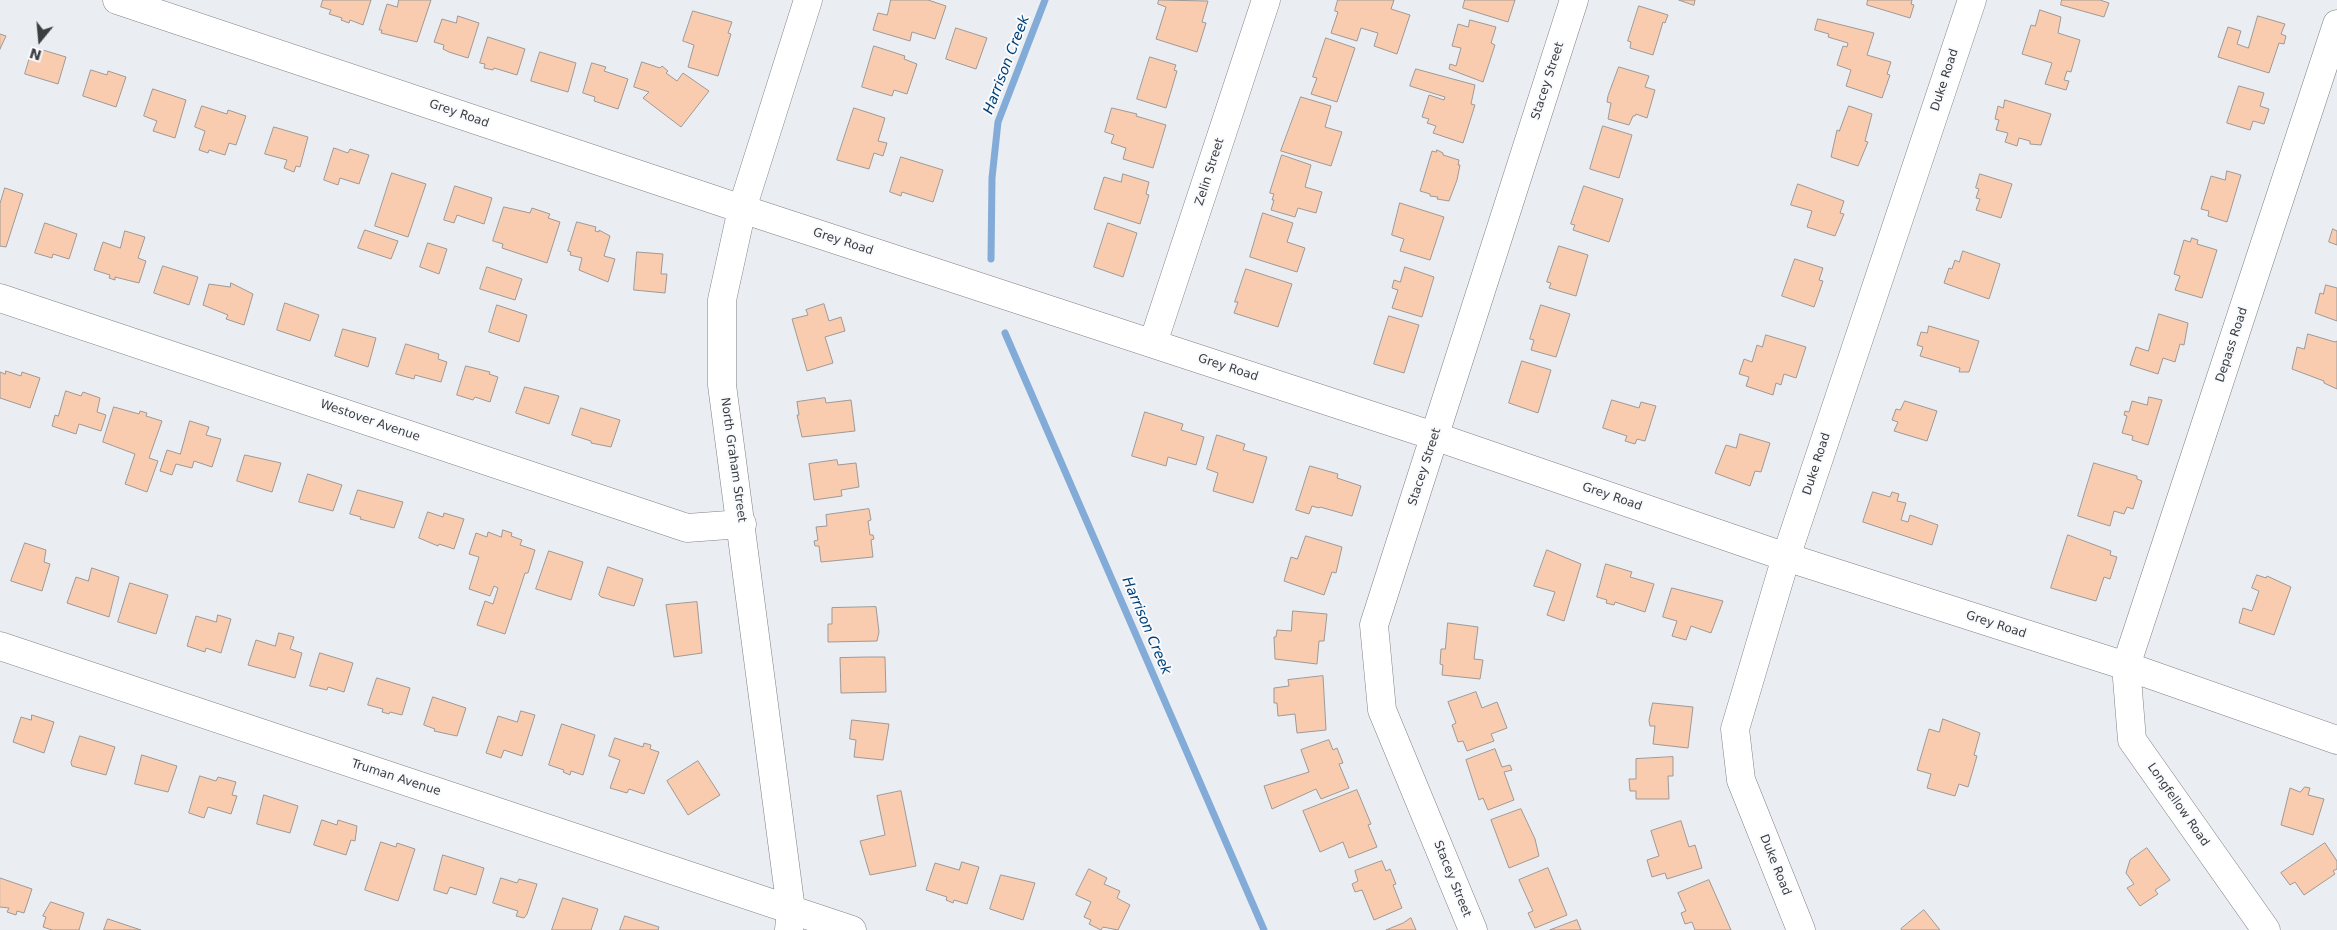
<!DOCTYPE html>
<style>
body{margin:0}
#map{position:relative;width:2337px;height:930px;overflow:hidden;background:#eaedf2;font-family:"DejaVu Sans",sans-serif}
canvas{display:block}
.north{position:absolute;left:15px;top:15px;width:50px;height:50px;-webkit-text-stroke:4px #f8fafe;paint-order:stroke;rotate:197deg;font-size:14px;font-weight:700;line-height:20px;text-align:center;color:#3c3d3f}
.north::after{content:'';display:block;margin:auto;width:18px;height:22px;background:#3c3d3f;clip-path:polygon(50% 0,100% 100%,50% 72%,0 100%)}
</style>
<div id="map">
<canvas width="2337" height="930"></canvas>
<div class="north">N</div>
</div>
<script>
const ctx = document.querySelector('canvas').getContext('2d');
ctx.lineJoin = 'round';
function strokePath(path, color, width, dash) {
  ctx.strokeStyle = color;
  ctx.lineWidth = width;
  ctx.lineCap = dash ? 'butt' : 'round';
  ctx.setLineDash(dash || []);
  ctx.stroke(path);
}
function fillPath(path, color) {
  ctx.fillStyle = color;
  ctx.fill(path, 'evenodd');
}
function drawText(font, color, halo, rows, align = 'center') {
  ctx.font = font + ' "DejaVu Sans",sans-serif';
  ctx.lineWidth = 4;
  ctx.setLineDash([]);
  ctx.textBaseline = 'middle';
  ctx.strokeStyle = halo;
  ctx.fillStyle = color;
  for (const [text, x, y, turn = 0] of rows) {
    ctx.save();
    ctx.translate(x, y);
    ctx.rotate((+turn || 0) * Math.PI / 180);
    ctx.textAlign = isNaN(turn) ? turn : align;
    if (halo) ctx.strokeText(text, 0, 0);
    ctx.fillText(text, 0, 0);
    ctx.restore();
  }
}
const stream = new Path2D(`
 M991,259L992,178L998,122L1045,0
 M1005,333L1264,930`);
const building = new Path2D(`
 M323,0H371L363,25L350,20L349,23L341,20L342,18L329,14L331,10L321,7Z
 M399,0H431L417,42L381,33L382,30H379L387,4L397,7Z
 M891,0H928L946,6L935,39L912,32L910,41L873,30L878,13L887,15Z
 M1159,0L1208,1L1202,22L1206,23L1197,52L1156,39L1166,7L1158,4Z
 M1338,0H1394L1391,9L1410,15L1397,54L1374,46L1378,33L1361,28L1357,41L1331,33L1338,12L1335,11Z
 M1465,0H1515L1508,22L1463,8Z
 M1679,0H1695L1694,5Z
 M1868,0H1912L1911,4L1914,5L1910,18L1867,5Z
 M2062,0H2100L2109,3L2104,17L2061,5Z
 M1639,6L1668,15L1665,23L1663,22L1653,55L1630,48L1631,42L1628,41Z
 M2040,10L2061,17L2058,33L2080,40L2071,72L2067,71L2064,80L2069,81L2066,90L2045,84L2052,63L2022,54L2031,25L2035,26Z
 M693,11L732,22L728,33L731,34L718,76L688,67L694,45L683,41Z
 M458,16L479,23L468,58L449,52L443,49L444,45L434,42L442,19L456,23Z
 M2258,16L2285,24L2281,34L2286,36L2284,44L2279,43L2269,73L2218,57L2228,27L2241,31L2237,44L2248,48Z
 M1818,19L1874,33L1867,55L1891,62L1887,74L1890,75L1882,98L1846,86L1851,70L1837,65L1843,46L1847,47L1848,43L1828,37L1829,34L1815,30Z
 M1470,20L1496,27L1491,43L1495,45L1483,82L1449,69L1450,64L1456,66L1461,48L1452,46L1458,24L1468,27Z
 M956,28L987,38L976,69L946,59Z
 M0,34L6,36L0,49Z
 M488,37L525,49L517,75L494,68L493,70L484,68L485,64L480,63Z
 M1326,38L1355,48L1337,102L1311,94L1317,78L1313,77Z
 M874,46L905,56L904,59L917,64L907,94L894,90L892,96L862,87Z
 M33,47L66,57L58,84L25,74Z
 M540,52L576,63L568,92L531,81Z
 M1150,57L1176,65L1174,70L1177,71L1166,108L1137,99Z
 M642,62L660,68L662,66L668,71L666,73L677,81L683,73L709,91L681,127L643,98L649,92L634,87Z
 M592,63L606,67L604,71L628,79L618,109L594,101L595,97L583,93Z
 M1619,67L1649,76L1645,87L1655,90L1647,118L1636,114L1635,116H1633L1629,125L1608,119L1611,103L1607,102L1608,96Z
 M1416,69L1475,85L1471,104L1475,105L1463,143L1433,133L1436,126L1427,123L1429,119L1422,117L1429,95L1444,100L1445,97L1410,86Z
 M91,70L107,75L108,71L126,77L116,107L83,96Z
 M2239,86L2264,93L2260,106L2269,109L2264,124L2253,121L2250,130L2227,123Z
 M153,89L186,100L175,138L153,131L157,121L144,116Z
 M1301,97L1331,106L1325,127L1342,132L1331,166L1281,151Z
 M2005,100L2051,114L2041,145L2030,144V141L2019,138L2017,146L2005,142L2008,133L1996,130L1999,120L1995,119L1998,106L2003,108Z
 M202,106L227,114L228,110L246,116L236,145L229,143L225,155L209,150L208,153L199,150L205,131L195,127Z
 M1849,106L1872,114L1865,141L1868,142L1858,166L1831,157L1837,130L1839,131Z
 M854,108L885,118L878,141L887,143L883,156L874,153L869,169L837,160Z
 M1112,108L1137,114L1136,116L1166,125L1153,168L1123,159L1126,148L1111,143L1114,135L1105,132Z
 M1603,126L1632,135L1619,178L1590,169Z
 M274,127L308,137L300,167L296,166L294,172L284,168L287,160L265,154Z
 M334,148L348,153L350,149L369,155L359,184L340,178L338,185L324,180Z
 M1437,150L1443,153V155L1459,160L1458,165H1460L1457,180L1449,201L1437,199L1438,197L1430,196V194L1420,191L1432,151L1436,152Z
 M1282,155L1311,165L1305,187L1322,192L1316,213L1298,208L1295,217L1271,210L1274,200H1272L1274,194L1270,193Z
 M901,157L943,170L933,202L902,192L901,196L890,192Z
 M2227,171L2241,175L2227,222L2208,216L2209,211L2201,209L2211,176L2225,180Z
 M392,173L426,184L408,237L375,226Z
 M1123,174L1149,182L1146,194L1149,195L1140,224L1094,209L1104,177L1121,182Z
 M1980,174L2012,184L2001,218L1976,210L1980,199L1976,198L1979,189L1976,188Z
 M1798,184L1844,201L1840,213L1844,214L1835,236L1807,227L1812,211L1791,205Z
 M455,186L492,198L484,224L457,215L454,223L444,220Z
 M1584,186L1623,199L1609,242L1573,230L1575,225L1571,224Z
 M5,188L23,194L6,247L0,246V204Z
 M1400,203L1444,217L1430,260L1400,251L1404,239L1392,235Z
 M504,207L530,213L532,208L550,214L548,218L560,222L547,263L502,248L503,244L493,241Z
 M1263,213L1293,223L1287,242L1305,248L1297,272L1250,257Z
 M577,222L596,227L595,231L599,232V230L610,236L604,256L615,259L608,282L579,270L582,258L570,255L571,252L568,251Z
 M45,223L77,234L69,259L53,254L52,258L35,253Z
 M1108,223L1137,233L1123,277L1094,267Z
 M2333,229L2337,231V245L2329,242Z
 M365,230L398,241L391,259L358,248Z
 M125,231L145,237L138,258L146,261L139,283L115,277V280L109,278L110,275L94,270L103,242L120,248Z
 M2192,238L2198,240L2197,244L2217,250L2202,298L2175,290L2180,276L2174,274L2184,240L2190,242Z
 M428,243L447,249L439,274L420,267Z
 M1559,246L1588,255L1576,296L1549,288L1551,283L1547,282Z
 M1963,251L2000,264L1989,299L1944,283L1949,268L1952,269L1955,260L1959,262Z
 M637,252L663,254L661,274H667L665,293L634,290Z
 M1795,259L1823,268L1819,280L1823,281L1814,307L1782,296Z
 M163,266L198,277L189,305L154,293Z
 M487,267L522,279L515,300L480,289Z
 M1405,267L1434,277L1422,317L1392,308L1398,290L1392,288L1394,280L1400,282Z
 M1246,269L1292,284L1278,327L1234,313L1238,302H1235Z
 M231,283L253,294L244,325L226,319L228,315L203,305L209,284L230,287Z
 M2326,285L2337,288V321L2315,313L2320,293L2323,294Z
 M285,303L319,315L310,341L277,330Z
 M824,304L829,321L841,317L845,331L825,337L833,363L807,371L792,319L808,315L806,310Z
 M497,305L527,315L519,342L489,332Z
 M1541,305L1570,314L1556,357L1531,350L1534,340L1530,339Z
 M2159,314L2188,323L2184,345L2180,344L2175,362L2163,358L2158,374L2130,365L2136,347L2148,351Z
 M1389,316L1419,325L1404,373L1374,364Z
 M1929,326L1979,341L1969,372H1959L1960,368L1920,356L1923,347L1917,345L1921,332L1927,333Z
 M343,329L376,338L368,367L335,356Z
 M2308,334L2335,342L2337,341V389L2324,383V381L2292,369L2297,347L2304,349Z
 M1766,335L1806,347L1796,378L1784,374L1781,385L1776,383L1773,395L1746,386L1749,377L1739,374L1744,359L1752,362L1757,345L1762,347Z
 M406,344L439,354L438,359L447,362L441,382L415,375L414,379L396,374Z
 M1522,361L1551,370L1538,413L1509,403Z
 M466,366L490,372L489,374L498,377L490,402L475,397L473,400L457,395Z
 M6,371L21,376L22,372L40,378L30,408L0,398V372L5,374Z
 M525,387L559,396L549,424L516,413Z
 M66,391L81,396L83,392L100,398L97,412L106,415L101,431L79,424L76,434L52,426L55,415L58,416Z
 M2149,397L2162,400L2148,445L2132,440L2133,436L2122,433L2127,416L2124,415L2125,411L2129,412L2132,401L2147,405Z
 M825,398L826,403L851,400L855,431L802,437L797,415H799L797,402Z
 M1612,400L1639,408L1641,402L1656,406L1645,441L1637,439L1635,444L1625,441L1627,436L1603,428Z
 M1905,401L1937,411L1927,441L1894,431L1898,422L1892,420L1896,409L1900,410Z
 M114,407L139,414L140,411L147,413L146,416L162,421L149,458L158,461L147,492L125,484L135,454L103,442Z
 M581,408L620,420L611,447L591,443V441L572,435Z
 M1145,412L1183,424L1181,430L1204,437L1196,465L1168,457L1166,466L1132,456Z
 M190,421L209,427L206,435L221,439L212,467L194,461L192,468L176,464L172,475L160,471L167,450L180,454Z
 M1740,434L1770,443L1761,472L1755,471L1750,486L1715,473L1726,445L1736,448Z
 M1217,435L1245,444L1243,450L1267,457L1253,503L1213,491L1218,473L1207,469Z
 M245,455L281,463L272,492L237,481Z
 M837,460L838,465L856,463L859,487L841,490L842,496L814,500L809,464Z
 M2094,463L2137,476V479L2142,481L2133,509L2127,507L2124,514L2114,511L2110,526L2078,516Z
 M1310,466L1338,474L1337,478L1361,486L1352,516L1320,507L1319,508L1312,506L1309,514L1296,510Z
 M308,474L342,485L333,511L299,502Z
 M358,490L403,502L394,528L360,519L361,517L350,514Z
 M1873,492L1890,497L1892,492L1899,494L1897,501L1906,503L1901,520L1908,522L1910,515L1938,525L1932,545L1863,522Z
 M869,509L871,520L868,521L870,535H873L874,539L871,540L873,557L821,562L819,546H815L814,541L818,540L816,527L827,526L826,515Z
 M428,512L443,517L444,513L464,519L454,549L439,544L438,546L419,538Z
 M503,530L512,533L511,536L522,540L520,545L535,550L528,573H525L505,634L477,625L485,601L493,604L498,588L494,586L490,596L469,589L479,557L469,554L476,533L487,537L488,532L501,537Z
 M2068,535L2111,551L2110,555L2117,557L2110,579L2104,577L2096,601L2051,588Z
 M1306,536L1342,547L1336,573L1332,572L1324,595L1284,581L1291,557L1297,559Z
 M25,543L46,550L44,562L50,564L42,591L11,581Z
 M1547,550L1581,564L1564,621L1547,615L1555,592L1534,586Z
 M549,551L583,562L571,600L536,589Z
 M1606,564L1632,572L1630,577L1654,584L1645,612L1615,602L1614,605L1606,603L1607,600L1597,597Z
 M608,567L643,579L634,606L601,597L599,595Z
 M92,568L119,577L109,617L67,603L76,577L88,581Z
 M2257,575L2266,578L2267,576L2291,587L2274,635L2239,623L2243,608L2252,611L2259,591L2252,588Z
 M130,583L168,595L156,634L118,622Z
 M1672,588L1723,601L1711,633L1691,626L1686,640L1672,636L1677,621L1663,617Z
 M697,602L702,653L674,657L666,605Z
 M876,607L879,632L877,641L828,642V624H832V608Z
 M1293,611L1327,614L1324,641H1319L1317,664L1275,659L1274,637H1276L1277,630L1291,631Z
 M218,615L231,619L221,653L206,648L205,652L187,646L196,616L216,622Z
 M1448,623L1478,627L1474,659L1483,660L1480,679L1442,675L1443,665L1440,664L1441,649H1445Z
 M279,633L294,637L290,649L302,653L295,678L248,665L256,640L275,646Z
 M320,653L353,663L344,692L328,687L327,690L310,686Z
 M868,657H885L886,692L841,693L840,658Z
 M1323,676L1326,730L1297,733L1295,714L1278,716L1277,703H1274V688L1289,686L1288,680Z
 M377,678L410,688L402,715L390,712L389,714L382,712L383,709L368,705Z
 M1476,692L1482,708L1497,702L1507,728L1491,734L1494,741L1467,751L1463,741L1458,742L1452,725L1456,723L1448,702Z
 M433,697L466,708L457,736L434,731L435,729L424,725Z
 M1653,703L1693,707L1688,748L1653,744L1655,726H1650L1649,721Z
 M521,711L535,715L522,756L504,750L501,758L486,753L498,716L517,722Z
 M32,715L54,722L44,753L13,742L21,717L31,720Z
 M1943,719L1980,733L1974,755L1977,756L1968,787L1959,784L1955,796L1927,788L1931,774L1917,770L1929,729L1939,732Z
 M852,720L889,724L883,760L854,757L856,740L850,739Z
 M562,724L595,735L583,775L571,771L570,775L563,772L564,770L549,765Z
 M80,736L115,747L106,775L72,766L71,763Z
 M615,738L643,747L644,743L651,745L650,749L659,752L644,794L629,789L627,793L610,788L620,760L609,756Z
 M1329,740L1333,750L1337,748L1343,763L1339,764L1349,788L1321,799L1316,789L1272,809L1264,786L1309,772L1301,750Z
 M1495,749L1502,767L1510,765L1512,770L1504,772L1514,800L1488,810L1483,798L1479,800L1466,760Z
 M142,755L177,766L168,792L135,784Z
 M1673,757V776H1668L1669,799H1636V791H1630L1629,779H1636V759Z
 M698,761L720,795L688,815L667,781Z
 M200,776L216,781L218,777L236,782L232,795L237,796L231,814L208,807L204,818L189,813Z
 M2305,787L2310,788L2308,795L2324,799L2313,835L2281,825L2290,788L2300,792Z
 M1357,790L1371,824L1368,825L1377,847L1349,858L1343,842L1320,852L1303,811Z
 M901,791L916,866L870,875L860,841L885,835L877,796Z
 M264,795L298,806L290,833L257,824Z
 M1521,809L1535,839L1539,856L1509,868L1491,820Z
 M322,820L337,825L338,820L357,826L355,841L351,840L346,855L314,845Z
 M1681,821L1689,847L1695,845L1702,868L1667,879L1665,873L1652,877L1647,860L1659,856L1651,831Z
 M381,842L396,847L397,843L415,849L398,901L365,890Z
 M2325,843L2337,861V869L2333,871L2335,874L2304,895L2295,882L2290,885L2281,873Z
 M2147,848L2170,880L2155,890L2158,894L2140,906L2127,888L2134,884L2126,873L2130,860Z
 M443,855L484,868L476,895L450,887L447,894L434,890Z
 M1382,861L1386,871L1390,869L1396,884L1393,885L1402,908L1374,920L1362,890L1355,892L1352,884L1358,881L1355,871Z
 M962,862L979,867L967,904L954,900L953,903L946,900L947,897L926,890L935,863L959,870Z
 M1548,868L1567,915L1535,928L1528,913L1533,911L1519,880Z
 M1089,869L1107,878L1104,884L1120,891L1117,898L1130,905L1118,930L1103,927L1101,930L1089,924L1091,920L1084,917L1091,902L1076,895Z
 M1001,875L1035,883L1023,920L990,909Z
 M0,878L32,889L24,913L17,911L16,915L7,912L9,908L0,907Z
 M501,878L517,883L519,879L537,884L527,914L524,918L516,916L518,911L493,903Z
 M1709,880L1731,930H1695L1692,922L1685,924L1681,913L1686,911L1678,893Z
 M563,898L598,909L591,930H552Z
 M51,902L84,913L79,930H52L43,927L46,917L43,916Z
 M1924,910L1940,930H1902L1901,929Z
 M625,916L659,927L658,930H620Z
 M1411,918L1416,930H1386L1403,923Z
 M108,919L141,930H104Z
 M1577,920L1581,930H1550Z`);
const minor = new Path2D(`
 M117,0L742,209L1434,436L1786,557L2126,666L2337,740
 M0,298L687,528L742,524
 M1153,343L1266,0
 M0,646L852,930
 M1473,930L1382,710L1374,625L1574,0
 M1801,930L1741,780L1735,729L1786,557L1972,0
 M2266,930L2132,740L2126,666L2337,24`);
const secondary = new Path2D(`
 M789,930L791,910L722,385V300L742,209L808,0`);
const streetNames = [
 ["Duke Road",1945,80,-72],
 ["Stacey Street",1548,81,-72],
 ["Grey Road",459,114,19],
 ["Zelin Street",1210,172,-72],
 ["Grey Road",843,242,18],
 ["Depass Road",2232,345,-72],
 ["Grey Road",1228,368,18],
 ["Westover Avenue",370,421,19],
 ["North Graham Street",733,460,82],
 ["Duke Road",1817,464,-72],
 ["Stacey Street",1425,467,-72],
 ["Grey Road",1612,497,19],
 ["Grey Road",1996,625,18],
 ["Truman Avenue",396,778,18],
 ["Longfellow Road",2178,805,55],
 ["Duke Road",1775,865,68],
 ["Stacey Street",1452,879,68]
];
const waterNames = [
 ["Harrison Creek",1007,65,-69],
 ["Harrison Creek",1146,626,67]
];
strokePath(stream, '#82abd8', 7);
fillPath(building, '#f9ccaf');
strokePath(building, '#9f9996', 1);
strokePath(minor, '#808287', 29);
strokePath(secondary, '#808287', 29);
strokePath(minor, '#fff', 28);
strokePath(secondary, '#fff', 28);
drawText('12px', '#3c3d3f', '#f8fafe', streetNames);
drawText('italic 14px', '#004077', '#f8fafe', waterNames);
</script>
